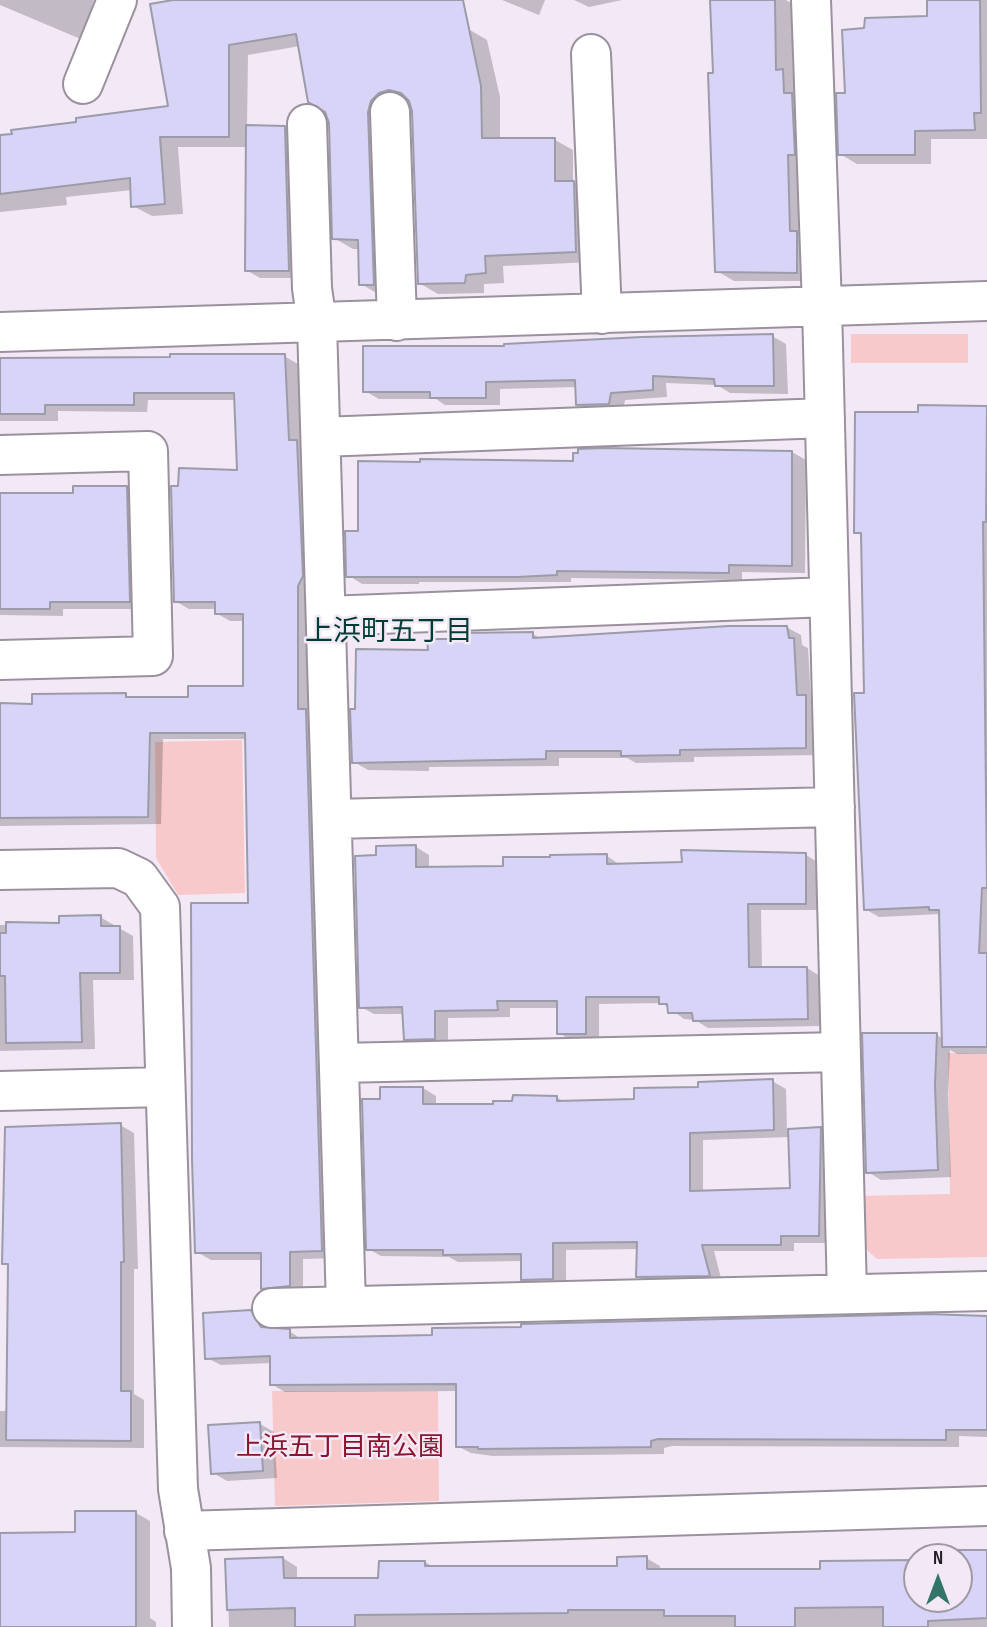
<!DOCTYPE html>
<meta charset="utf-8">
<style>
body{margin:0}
#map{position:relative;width:987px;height:1627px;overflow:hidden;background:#f3e9f6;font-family:"Sofia Sans Condensed",sans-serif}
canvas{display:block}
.north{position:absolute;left:903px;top:1543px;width:70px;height:70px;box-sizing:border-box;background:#f3e9f6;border:2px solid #9f98a2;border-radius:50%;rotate:0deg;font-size:19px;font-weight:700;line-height:28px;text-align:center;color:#221f23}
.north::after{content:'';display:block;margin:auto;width:24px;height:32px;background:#327568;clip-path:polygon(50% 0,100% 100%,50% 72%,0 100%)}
</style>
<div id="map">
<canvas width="987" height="1627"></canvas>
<div class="north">N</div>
</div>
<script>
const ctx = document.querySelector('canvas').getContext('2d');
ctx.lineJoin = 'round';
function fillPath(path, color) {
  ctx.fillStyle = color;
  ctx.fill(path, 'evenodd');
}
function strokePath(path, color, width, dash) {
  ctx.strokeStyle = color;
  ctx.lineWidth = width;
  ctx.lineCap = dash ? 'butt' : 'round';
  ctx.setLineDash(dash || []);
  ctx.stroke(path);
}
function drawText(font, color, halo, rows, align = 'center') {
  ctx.font = font + ' "Sofia Sans Condensed","Noto Sans JP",sans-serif';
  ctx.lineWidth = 5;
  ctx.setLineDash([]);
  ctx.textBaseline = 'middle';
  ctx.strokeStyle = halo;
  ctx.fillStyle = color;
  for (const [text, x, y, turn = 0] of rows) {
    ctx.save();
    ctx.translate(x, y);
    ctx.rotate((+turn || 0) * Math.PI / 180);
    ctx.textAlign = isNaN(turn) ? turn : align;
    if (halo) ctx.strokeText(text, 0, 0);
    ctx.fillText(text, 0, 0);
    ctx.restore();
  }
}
const green = new Path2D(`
 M851,334H968V363H851Z
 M242,740L245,893L178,895L156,858L155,742Z
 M948,1053L987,1054V1257L877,1259L858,1242L856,1196L950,1194Z
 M272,1391H438L439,1501L275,1506Z`);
const shadow = new Path2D(`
 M0,0H94L92,5L97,8L83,40L0,5Z
 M183,0H439L451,77L470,30L487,40L500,97V140H555L573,150V182L593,193L594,262L503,266L504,283L484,284V293L438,294L419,283L414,111L408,100L398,103L380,295L361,284L360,249H353L334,238L330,122L300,46L248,55L247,127L285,128L299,136L303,278H260L246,270L247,147H178L183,214L152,216L133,206L132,190L66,197L67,205L0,212V137L170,108Z
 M502,0H545L539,15Z
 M574,0H622L589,7Z
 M712,0H786L791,3L793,77L799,81L813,281H734L717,271Z
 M928,0H987V139H931V164H857L840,154L847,94L929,18Z
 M772,336L786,344L788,394L730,393L717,385L666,383L667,397L625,400L623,411L592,413L578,404L577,387L500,389V405H445L436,399H379L365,391L506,348Z
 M284,356L298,364L336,1258L303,1259V1293L277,1296L263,1288V1260H211L197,1252L250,905L247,739H163L161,824L0,826V705L34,706L125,695L133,699H189L244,688V621H230L216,613V609H189L175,601L239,471L236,400H148L147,412L58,411V421H0V359Z
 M920,407L987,408V1054H957L950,1050L948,1094L951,1177L881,1180L868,1172L864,1034L937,1035L943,1039L940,914L879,917L865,909V597L862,595L863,536L856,532L920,413Z
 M792,452L806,460L805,573L742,572V580L571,578V582H419V584H362L348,575L360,533V463L485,461L575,463L580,455Z
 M126,488L141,496L143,609H63V616L0,615V495L75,494Z
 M786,627L801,635L802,645L808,648L811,700L820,705V755L694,757V762L636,763L627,758H559V766L429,767V771L368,770L354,762L357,711L430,652L464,641L533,634L542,639Z
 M416,847L429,855V869L505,868L607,856L620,865L806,855L819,863V910H761L762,968H807L820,976L821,1026L708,1028L695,1020L684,1019L662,1003L599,1004V1041H572L559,1033V1008H510V1017L448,1018V1046H419L405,1039L404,1014H374L361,1007L378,857Z
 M100,917L133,936L134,980H93L95,1049L0,1051V925H61Z
 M772,1081L786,1089L787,1131L820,1129L834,1137L832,1243H794V1251H714L722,1282L651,1284L638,1276L639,1249L566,1250V1286L536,1287L523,1279V1261L458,1262L449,1257L381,1256L368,1249L381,1101L423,1088L436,1096V1105H495L556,1097L565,1102L635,1101ZM790,1137L792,1190L703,1192V1140Z
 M120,1125L134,1133L138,1269H134V1394L144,1400V1448L0,1447V1411H8L10,1267L4,1263Z
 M250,1312L264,1320L270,1329L289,1331L303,1340L987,1317V1437L959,1436V1447L672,1446L664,1448V1454L493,1456L471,1453L457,1446L458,1391L285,1392L271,1384V1363L221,1365L207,1358Z
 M260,1424L274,1432L277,1478L227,1481L213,1473Z
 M136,1513L150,1521V1618L156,1622V1627H0V1534H77Z
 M987,1551V1627H229L227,1560L283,1558L297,1567V1580H380L425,1562L435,1568L618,1567L646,1558L660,1566V1570H821L917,1562V1599H959Z`);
const building = new Path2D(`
 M173,0H463L481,86L482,138H555V181H574L576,252L485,256L486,273L466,275L465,283L418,284L412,111L409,101L401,93L389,90L379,93L371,101L368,112L374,285H359L358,240L332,239L329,123L325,112L308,102L296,34L229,45V137H160L165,204L131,207L130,178L0,194V135L12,134L11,130L76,122V118L168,106L150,4Z
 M710,0H775L776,70L783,69L784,93H792L795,155H788L790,231H797V273L715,272L708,73H713Z
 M927,0H980L981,113H974L975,130L915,131V155H838L836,93H845L842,30L864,28L865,18L927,16Z
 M246,125L285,126L289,271H245Z
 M773,334L774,386H715L714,379L653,376V390L611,393L609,404L576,405L575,380L486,382V398H430V392H363V346H504V344L642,337Z
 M170,354H285L289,440H297L303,576L298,586V709H306L322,1251L290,1252V1286L261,1289V1253H195L192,1159L191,903H248L245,733H150L148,817L0,818V703L32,704V694L126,693V697H188V686H243V614H215V602H174L171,486H178L179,468L237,470L234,393H134V405H45V414H0V358L170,357Z
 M918,405L987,406L986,522H983L987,888H982L979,953H987V1047H942L939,910H929V907L864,910L854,693H864L861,533H854L855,412H918Z
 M602,448L792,451V566L729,565V573L557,571V575L517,577H346L345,531H358V461L420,462V459L573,461V453H578V449Z
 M73,486H127L130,602H50V609H0V493H73Z
 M729,626H787L789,638H794L797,695H806V748L680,750V755L621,756V751H546V759L352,763L350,709H355L356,649L428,650L427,639H462L461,633L533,632V638Z
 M416,845V867L503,866V857H550V855L607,854V864L682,862L681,850L806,853V904H748L749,967H807L808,1019L693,1021L692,1013H668L667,1004H659V997H586V1034H557V1001H497L498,1010L435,1011V1039L404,1040L402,1007L359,1008L355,856L376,855V846Z
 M101,915V926H120V973H80L82,1042L6,1043L5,976H0V933H6V922L59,923V916Z
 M862,1033H937L935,1085L938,1170L866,1173Z
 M773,1079L774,1130L690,1133V1191L790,1188L788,1129L821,1127L819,1236H781V1245H702L710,1276L636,1277L637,1242L553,1243V1279L521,1280V1254L443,1255V1250H366L362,1099H380V1087H423V1104H493V1101H512L513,1095L557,1096V1101L634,1099V1088L698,1087V1082Z
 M121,1123L124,1262H121V1391H131V1441L6,1440L8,1264H2L5,1127Z
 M251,1310L261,1327L290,1329V1338L432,1335V1328L521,1327V1324L928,1314L987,1316V1430H946V1440L658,1439L651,1441V1447L478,1449V1447H456V1384L270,1385V1356L205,1359L203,1313Z
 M260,1422L263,1471L211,1474L208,1425Z
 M75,1511H136V1627H0V1533L75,1532Z
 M956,1550H987V1618L928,1621V1627H883V1607L795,1608V1627H735V1616H664V1610H568V1613L355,1615V1627H295V1608L227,1610L225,1559L283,1557L284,1578H378L379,1561H425V1566H617V1557L647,1556V1569H820V1561L917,1560V1599H959Z`);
const street = new Path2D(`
 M811,0L822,306L847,1294
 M591,54L602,314
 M83,84L117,0
 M390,112L397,321
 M307,124L312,288L317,324L346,1306
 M0,332L987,301
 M321,437L825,418
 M0,455L148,451L153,656L0,660
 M326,616L829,597
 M332,819L835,807
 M0,870L118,868L139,878L160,907L178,1489L191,1568L192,1627
 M339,1063L841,1052
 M0,1091L165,1087
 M272,1308L987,1291
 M184,1531L987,1506`);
const parkNames = [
 ["上浜五丁目南公園",340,1448]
];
const neighbourhoodNames = [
 ["上浜町五丁目",389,633]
];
fillPath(green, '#f7c9ca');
fillPath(shadow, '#0003');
fillPath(building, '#d8d4f8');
strokePath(building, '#9c9ba9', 2);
strokePath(street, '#9a919d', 42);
strokePath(street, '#fff', 38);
drawText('26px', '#8b132d', '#f3e9f6', parkNames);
drawText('28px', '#003e34', '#f3e9f6', neighbourhoodNames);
</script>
